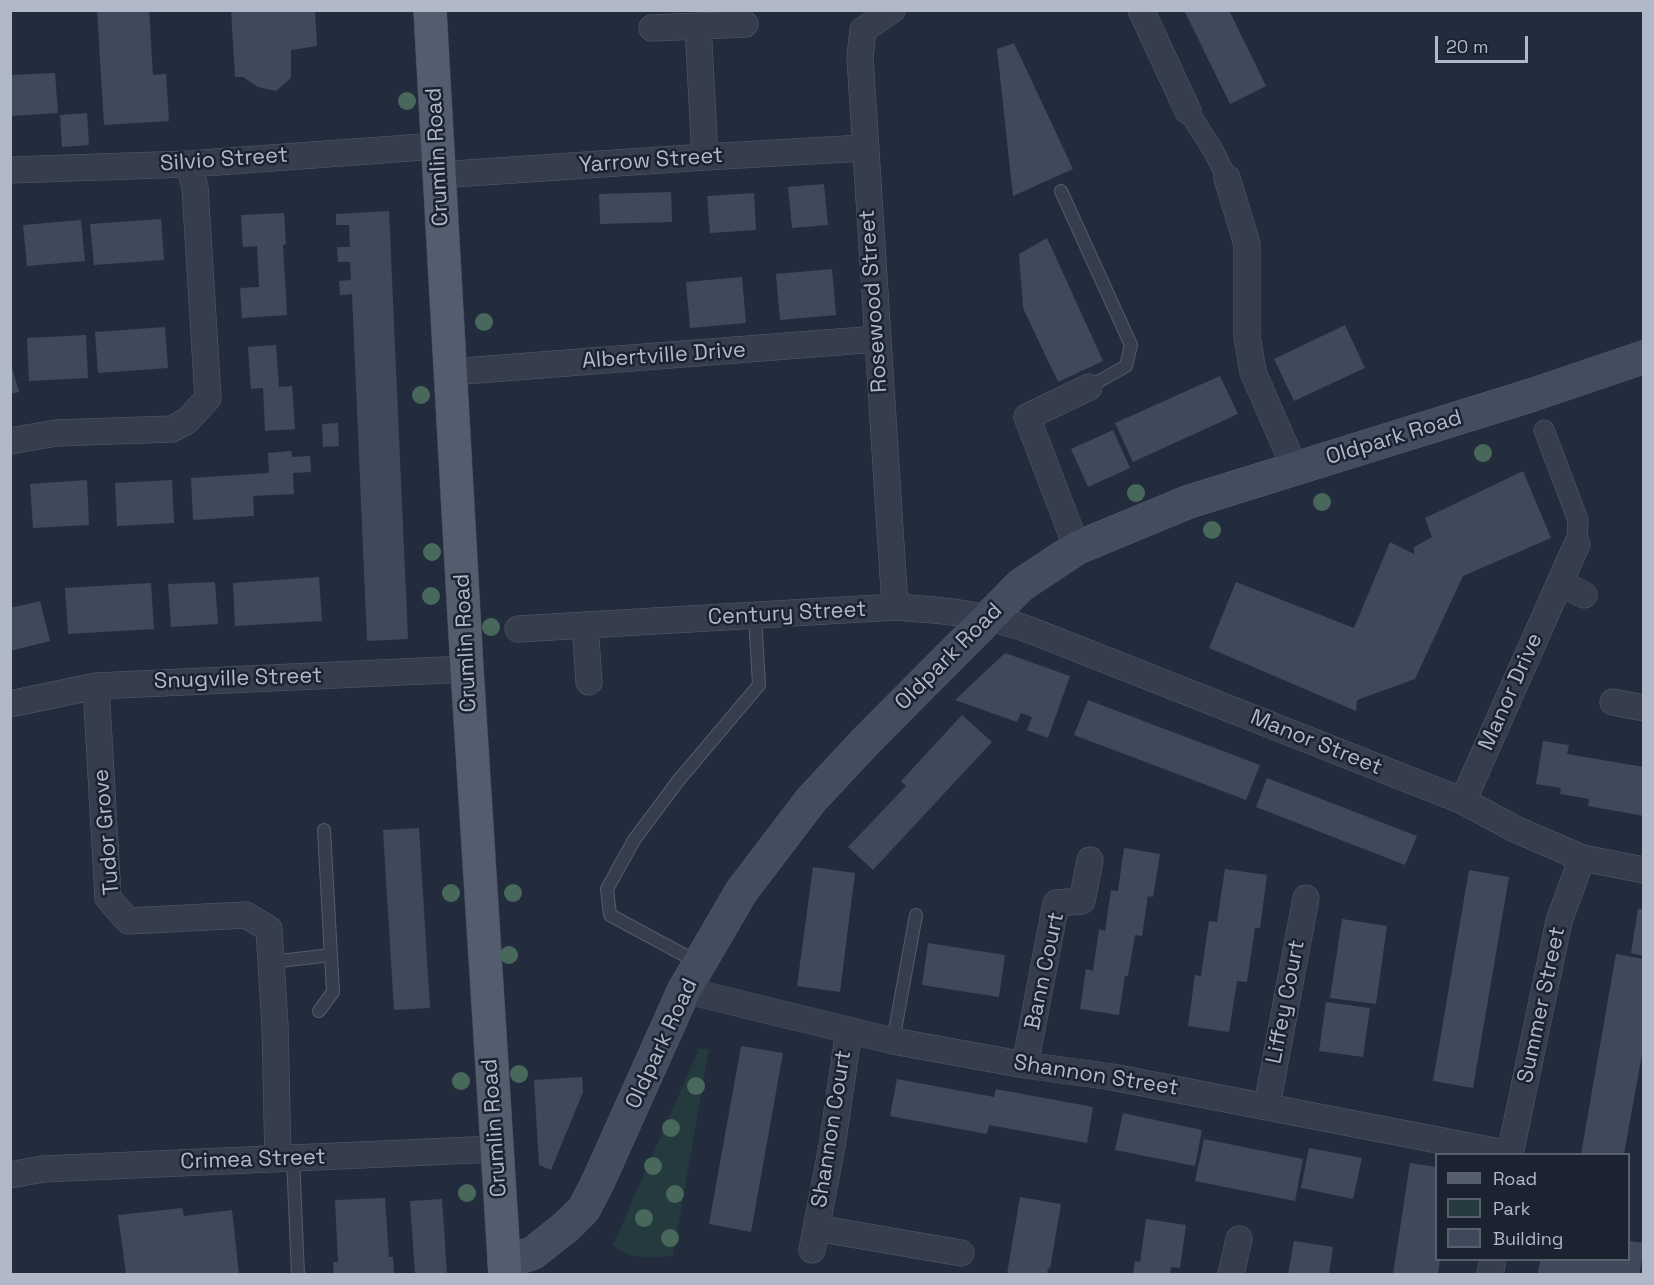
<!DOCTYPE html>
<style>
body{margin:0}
#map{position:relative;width:1654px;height:1285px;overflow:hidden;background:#222c3d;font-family:"Space Grotesk",sans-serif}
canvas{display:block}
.frame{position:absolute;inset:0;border:12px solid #b1b9c8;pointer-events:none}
.legend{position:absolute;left:1435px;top:1153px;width:195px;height:108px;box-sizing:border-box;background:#1b2331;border:2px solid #575f6d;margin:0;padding:8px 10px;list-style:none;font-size:18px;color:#b1b9c8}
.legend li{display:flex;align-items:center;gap:12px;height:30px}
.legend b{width:30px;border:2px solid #575f6d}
.scale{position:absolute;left:1435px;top:36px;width:93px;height:27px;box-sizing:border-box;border:3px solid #b1b9c8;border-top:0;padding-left:8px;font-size:18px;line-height:21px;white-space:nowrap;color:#b1b9c8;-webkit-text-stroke:4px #1b2331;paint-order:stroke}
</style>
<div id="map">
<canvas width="1654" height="1285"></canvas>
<div class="frame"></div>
<ul class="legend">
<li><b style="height:8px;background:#545d6d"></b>Road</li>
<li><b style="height:16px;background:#243a3e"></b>Park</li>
<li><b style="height:16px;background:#3e4a5c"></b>Building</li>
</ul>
<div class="scale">20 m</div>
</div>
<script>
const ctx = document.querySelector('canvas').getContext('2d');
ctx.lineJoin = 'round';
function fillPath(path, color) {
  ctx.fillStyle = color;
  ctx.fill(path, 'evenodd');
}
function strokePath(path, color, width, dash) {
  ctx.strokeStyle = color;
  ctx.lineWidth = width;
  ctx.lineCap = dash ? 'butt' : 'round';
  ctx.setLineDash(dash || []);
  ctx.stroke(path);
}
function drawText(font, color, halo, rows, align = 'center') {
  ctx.font = font + ' "Space Grotesk",sans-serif';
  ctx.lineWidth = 5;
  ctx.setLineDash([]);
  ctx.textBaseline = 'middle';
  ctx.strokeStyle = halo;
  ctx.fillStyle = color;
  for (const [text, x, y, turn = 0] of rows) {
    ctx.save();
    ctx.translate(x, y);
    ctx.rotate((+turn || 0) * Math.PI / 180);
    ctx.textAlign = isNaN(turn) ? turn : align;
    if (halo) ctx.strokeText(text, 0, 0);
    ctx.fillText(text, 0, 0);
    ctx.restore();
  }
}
const green = new Path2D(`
 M699,1049H709L673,1256C650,1258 631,1261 613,1245Z`);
const building = new Path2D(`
 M97,10H149L153,75L166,74L169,121L104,125Z
 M231,10H315L317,46L291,50V78L276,91L258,87L243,77H235Z
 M1184,10H1229L1266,86L1230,104Z
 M1014,43L1073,169L1013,196L997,49Z
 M55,73L58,113L10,116V75Z
 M87,113L89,145L62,147L60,115Z
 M824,184L828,225L792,228L788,187Z
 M671,192L672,222L600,224L599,194Z
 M754,193L756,230L710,233L707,196Z
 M389,211L408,639L367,641L352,294L340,295L339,281L351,280L350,262H338L337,247H350L349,225H336V214Z
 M284,213L286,244L283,245L287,315L242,318L240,288L259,287L257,246L243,247L241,215Z
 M161,219L164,260L94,265L90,224Z
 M81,220L85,261L27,266L23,225Z
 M1047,238L1103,361L1058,382L1023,308L1019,254Z
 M832,269L836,315L780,320L776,274Z
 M742,277L746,323L690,328L686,282Z
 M1345,325L1365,368L1294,401L1274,359Z
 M165,327L168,368L98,373L95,332Z
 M86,335L88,378L29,381L27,338Z
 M276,345L279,387L292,386L295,429L265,431L263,388L251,389L248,347Z
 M10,360L19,392L10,394Z
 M1220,376L1238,414L1133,462L1115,423Z
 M338,423L339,446L323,447L322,424Z
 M1113,430L1130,468L1088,487L1071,449Z
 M291,451L292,457L310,456L311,472L293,473L294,494L253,496L254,516L193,520L191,478L269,473L268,453Z
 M1523,471L1551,538L1463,576L1415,679L1357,700L1356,711L1209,648L1236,582L1354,628L1390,542L1414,554V547L1432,537L1425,518Z
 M87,480L89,525L33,528L30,484Z
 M172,480L174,523L117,526L115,483Z
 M319,577L322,621L235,626L233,583Z
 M215,582L218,624L171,627L168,584Z
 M151,583L154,629L68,634L65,588Z
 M40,601L50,641L10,651V608Z
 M1005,653L1070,676L1048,738L1027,730L1032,717L1021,713L1017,722L955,700Z
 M1088,700L1260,765L1246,800L1074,735Z
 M962,715L992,742L873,870L848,847L906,786L901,781Z
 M1543,741L1569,745L1567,754L1644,767V816L1588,806L1589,799L1560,794L1561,788L1536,784Z
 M1267,778L1417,836L1405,865L1256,807Z
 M419,828L430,1008L394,1010L383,830Z
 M1124,848L1160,854L1153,897L1148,896L1142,936L1135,935L1128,976H1125L1119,1015L1080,1009L1086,969L1093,971L1099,929L1105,931L1111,890L1118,891Z
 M813,867L855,873L840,992L797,986Z
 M1225,869L1267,875L1260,928H1255L1247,982L1237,981L1229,1032L1188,1026L1195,975L1201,976L1209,921L1217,922Z
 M1469,870L1509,877L1473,1088L1433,1081Z
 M1638,909H1644V956L1631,953Z
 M1342,919L1387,926L1376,1004L1330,998Z
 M928,943L1005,955L999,997L922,985Z
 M1616,954L1644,959V1044L1631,1115L1624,1154H1581Z
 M1326,1002L1370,1008L1363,1057L1319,1051Z
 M741,1046L783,1053L751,1232L709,1224Z
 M582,1077L583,1092L551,1170L539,1165L534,1080Z
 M897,1079L994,1097L996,1089L1093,1107L1087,1143L989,1125L987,1134L890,1116Z
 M1123,1113L1202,1130L1195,1166L1115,1150Z
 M1204,1139L1303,1159L1295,1201L1195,1181Z
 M1309,1148L1362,1158L1353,1199L1301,1188Z
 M1410,1163L1436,1167V1260H1440L1438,1274H1393Z
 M1020,1197L1061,1204L1050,1269L1048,1268L1047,1274H1007Z
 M385,1198L389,1257H393L394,1274H334L333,1262H338L335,1200Z
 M442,1199L447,1274H415L410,1201Z
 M182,1208L184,1216L232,1210L239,1274H126L118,1215Z
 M1146,1219L1186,1225L1180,1268L1171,1267L1170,1274H1133L1135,1261L1140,1262Z
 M1294,1241L1333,1247L1329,1274H1288Z
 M1629,1241L1644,1243L1640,1272L1644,1274H1538L1540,1260H1629Z`);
const service = new Path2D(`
 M1061,191L1131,345L1126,366L1089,387
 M271,962L331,955
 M699,963L610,915L607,889L634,840L678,781L759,685L755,616
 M319,1011L333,992L324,830
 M893,1041L916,915
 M293,1158L298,1274`);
const pedestrian = new Path2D(`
 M1188,111L1213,150L1227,178
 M1544,430L1578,520L1577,544`);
const minor = new Path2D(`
 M892,10L863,30L860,57L895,607
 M1141,10L1188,111
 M698,26L705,157
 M652,28L745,24
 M10,170L189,164L437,146
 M439,175L705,157L864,148
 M1227,178L1247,244V336L1253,372L1295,469
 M451,372L877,339
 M10,441L56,433L172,429L187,421L208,398L195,188L189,164
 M1077,548L1027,417L1089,387
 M1560,583L1584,595
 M585,625L589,682
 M518,629L895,607C941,610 986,614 1030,630L1463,801L1515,829L1582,858L1644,870
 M96,686L108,898L128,921L246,915L269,929L275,1025L278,1159
 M1613,702L1644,708
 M10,704L96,686L467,669
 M1463,801L1577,544
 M684,990L893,1041L1025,1065L1112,1077L1510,1154
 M1025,1065L1056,903L1082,901L1090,860
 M1267,1105L1306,898
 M1510,1154L1559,921L1582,858
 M10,1175L43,1169L496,1149
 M816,1228L961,1253
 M812,1250L832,1146L849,1030
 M1231,1274L1239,1239
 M1490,1274L1493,1260`);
const secondary = new Path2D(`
 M504,1263L533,1253L567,1226L584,1209L598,1182L684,990L741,892L811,800L865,742L1021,585L1077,548L1188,502L1532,395L1644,357`);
const primary = new Path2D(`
 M430,10L467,669L505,1274`);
const trees = [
 [407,101],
 [484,322],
 [421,395],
 [1483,453],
 [1136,493],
 [1322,502],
 [1212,530],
 [432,552],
 [431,596],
 [491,627],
 [451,893],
 [513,893],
 [509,955],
 [519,1074],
 [461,1081],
 [696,1086],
 [671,1128],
 [653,1166],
 [467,1193],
 [675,1194],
 [644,1218],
 [670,1238]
];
const streetNames = [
 ["Crumlin Road",438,157,-93],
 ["Silvio Street",224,160,-4],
 ["Yarrow Street",651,161,-4],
 ["Rosewood Street",874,301,-94],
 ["Albertville Drive",664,356,-4],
 ["Oldpark Road",1394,438,-17],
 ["Century Street",787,614,-3],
 ["Crumlin Road",466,643,-93],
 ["Oldpark Road",949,657,-45],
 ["Snugville Street",238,679,-2],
 ["Manor Drive",1511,692,-66],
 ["Manor Street",1316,743,22],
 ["Tudor Grove",107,832,-95],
 ["Bann Court",1045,971,-78],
 ["Liffey Court",1286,1002,-79],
 ["Summer Street",1542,1005,-78],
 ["Oldpark Road",662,1044,-65],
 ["Shannon Street",1096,1076,9],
 ["Crumlin Road",495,1128,-94],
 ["Shannon Court",832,1129,-81],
 ["Crimea Street",253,1160,-2]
];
fillPath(green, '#243a3e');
fillPath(building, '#3e4a5c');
strokePath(service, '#545c6b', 14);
strokePath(pedestrian, '#545c6b', 21);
strokePath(minor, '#545c6b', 27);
strokePath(secondary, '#545c6b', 34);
strokePath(primary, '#3f4756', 34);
strokePath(service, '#363e4d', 12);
strokePath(pedestrian, '#363e4d', 20);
strokePath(minor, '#363e4d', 26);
strokePath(secondary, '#444d60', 33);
strokePath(primary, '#545d6d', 33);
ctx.fillStyle = '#48685c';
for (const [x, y] of trees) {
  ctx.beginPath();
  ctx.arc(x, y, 9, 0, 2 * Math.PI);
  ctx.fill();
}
drawText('22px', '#b1b9c8', '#1b2331', streetNames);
</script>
